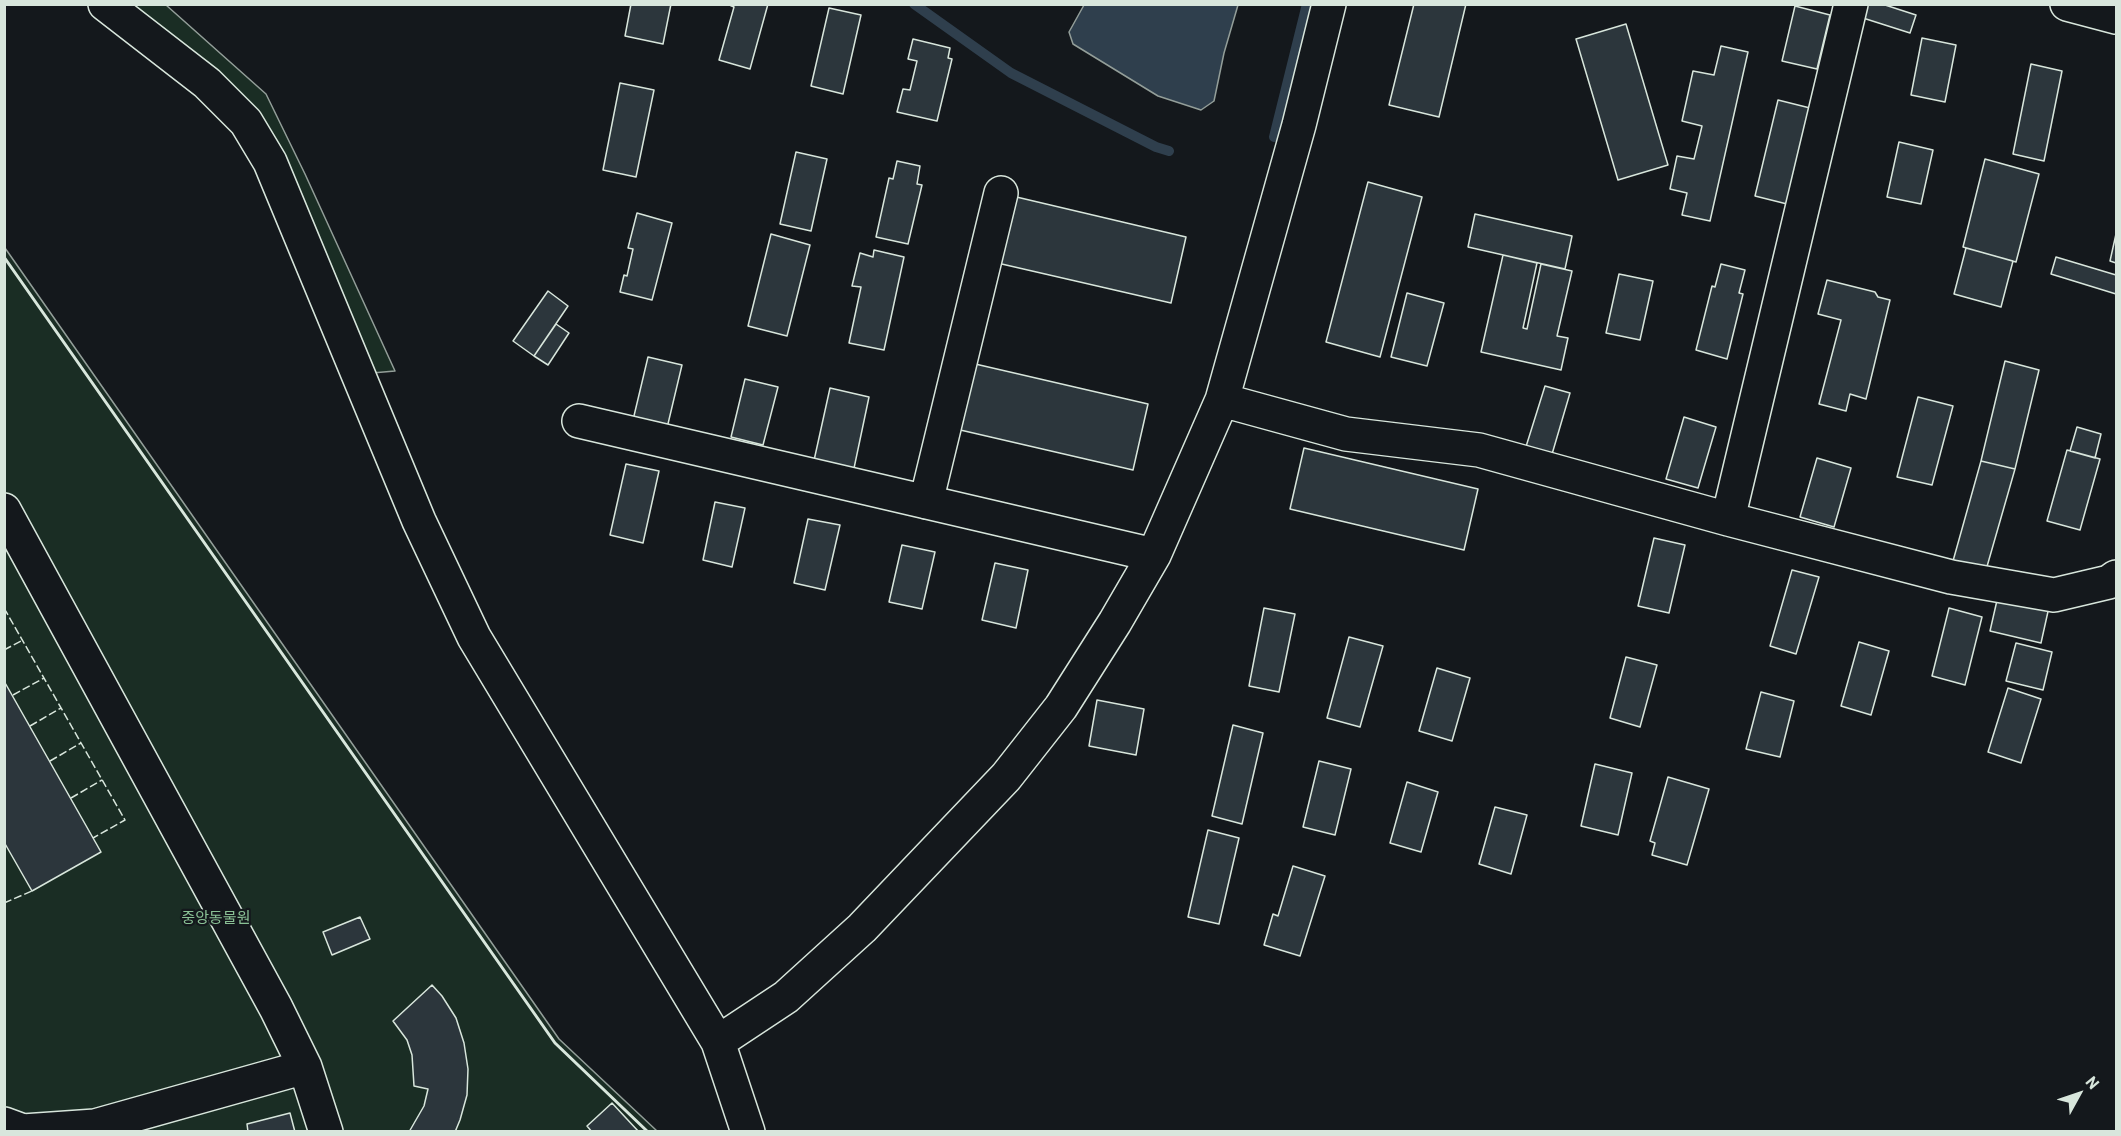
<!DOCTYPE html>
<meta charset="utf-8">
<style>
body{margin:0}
#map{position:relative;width:2121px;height:1136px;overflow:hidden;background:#14181c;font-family:Barlow,sans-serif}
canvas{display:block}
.frame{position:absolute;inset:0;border:6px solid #d8e6dc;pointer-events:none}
.north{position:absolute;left:2049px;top:1064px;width:60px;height:60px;-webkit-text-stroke:4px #14181c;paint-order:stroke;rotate:50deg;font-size:16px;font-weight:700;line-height:24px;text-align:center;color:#d8e6dc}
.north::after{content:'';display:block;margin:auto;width:21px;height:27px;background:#d8e6dc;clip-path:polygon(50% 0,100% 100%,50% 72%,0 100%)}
</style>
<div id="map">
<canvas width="2121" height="1136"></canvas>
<div class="frame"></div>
<div class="north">N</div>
</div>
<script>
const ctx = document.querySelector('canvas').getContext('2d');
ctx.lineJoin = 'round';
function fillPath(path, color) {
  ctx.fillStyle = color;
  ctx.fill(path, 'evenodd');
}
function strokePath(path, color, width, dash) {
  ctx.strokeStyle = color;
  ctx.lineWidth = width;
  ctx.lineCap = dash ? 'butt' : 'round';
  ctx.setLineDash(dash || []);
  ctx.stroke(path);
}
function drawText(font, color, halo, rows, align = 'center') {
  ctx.font = font + ' Barlow,"Noto Sans KR",sans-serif';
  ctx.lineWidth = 4.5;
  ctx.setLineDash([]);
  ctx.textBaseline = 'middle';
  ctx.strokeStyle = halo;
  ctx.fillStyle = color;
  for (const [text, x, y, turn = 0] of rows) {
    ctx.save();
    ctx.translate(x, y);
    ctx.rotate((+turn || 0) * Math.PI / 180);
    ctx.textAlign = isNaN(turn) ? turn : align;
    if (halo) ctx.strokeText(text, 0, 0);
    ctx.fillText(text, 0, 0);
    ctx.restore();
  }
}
const green = new Path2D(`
 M131,5H166L266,94L305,174L395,371L372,373L274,148Z
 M5,248L559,1039L657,1131H5Z`);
const water = new Path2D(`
 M1084,5H1238L1224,53L1214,101L1201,110L1158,96L1073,44L1069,32Z`);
const stream = new Path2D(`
 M914,4L1011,73L1156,147L1169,151
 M1274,137L1307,4`);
const building = new Path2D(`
 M631,4H671L663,44L625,36Z
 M727,4H768L750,69L719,60L734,7Z
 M1414,4H1466L1439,117L1389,105Z
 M1868,4H1882L1916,15L1910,33L1863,18Z
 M1795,6L1830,15L1817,69L1782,61Z
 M829,8L861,15L843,94L811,86Z
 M1626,24L1668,165L1618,180L1576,39Z
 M1922,38L1956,45L1945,102L1911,95Z
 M913,39L950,48L948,58L952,59L937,121L897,112L903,89L910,90L917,61L908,59Z
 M1721,46L1748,52L1710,221L1682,215L1687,193L1670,189L1677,156L1694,159L1702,126L1682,121L1693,71L1714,75Z
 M2031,64L2062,71L2044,161L2013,154Z
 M620,83L654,90L636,177L603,170Z
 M1778,100L1814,109L1791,205L1755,196Z
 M1899,142L1933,150L1921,204L1887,197Z
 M796,152L827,159L811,231L780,224Z
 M1985,159L2039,174L2016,262L1963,247Z
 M897,161L920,166L917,184L922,185L908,244L876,237L889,178L893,179Z
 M1368,182L1422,197L1380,357L1326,342Z
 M1008,195L1186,237L1171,303L993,262Z
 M637,213L672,223L652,300L620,292L624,275L627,276L633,249L628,248Z
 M1475,214L1572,236L1565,269L1468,247Z
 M771,234L810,245L787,336L748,326Z
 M2116,234V263L2110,261Z
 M1966,248L2013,261L2001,307L1954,294Z
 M874,250L904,257L884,350L849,343L861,287L852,286L860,253L873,257Z
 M1503,255L1537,263L1523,328L1527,329L1541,264L1572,271L1557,336L1568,338L1561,370L1481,352Z
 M2056,257L2116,275V294L2051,274Z
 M1721,264L1745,270L1739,293L1743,294L1727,359L1696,350L1712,286L1715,287Z
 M1619,274L1653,281L1640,340L1606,333Z
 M1827,280L1875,292L1878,297L1890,300L1866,399L1850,394L1846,411L1819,404L1841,320L1818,314Z
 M548,291L568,306L534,356L513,341Z
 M1407,293L1444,303L1427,366L1391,357Z
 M556,324L569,333L548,365L534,356Z
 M648,357L682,365L667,428L633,420Z
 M2005,361L2039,370L2015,469L1981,461Z
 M971,363L1148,404L1133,470L956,429Z
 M745,379L778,387L763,445L731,437Z
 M1545,386L1570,393L1550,461L1524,453Z
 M830,388L869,397L853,473L813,465Z
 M1918,397L1953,406L1932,485L1897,477Z
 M1684,417L1716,427L1698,488L1666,479Z
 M2077,427L2101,434L2095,458L2070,451Z
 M1304,448L1478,489L1464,550L1290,509Z
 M2067,450L2100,459L2080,530L2047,521Z
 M1817,458L1851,468L1834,527L1800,517Z
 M1981,461L2015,469L1986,570L1953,561Z
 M626,464L659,471L643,543L610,535Z
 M715,502L745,508L732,567L703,560Z
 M808,519L840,525L825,590L794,583Z
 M1654,538L1685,545L1669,613L1638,606Z
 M902,545L935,552L922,609L889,602Z
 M995,563L1028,570L1016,628L982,620Z
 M1792,570L1819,577L1796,654L1770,646Z
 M1998,596L2049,607L2041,643L1990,631Z
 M1264,608L1295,614L1279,692L1249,686Z
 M1949,608L1982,617L1965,685L1932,676Z
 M1349,637L1383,646L1360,727L1327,718Z
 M1859,642L1889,651L1871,715L1841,706Z
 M2016,643L2052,652L2043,690L2006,681Z
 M1626,657L1657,665L1640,727L1610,718Z
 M1437,668L1470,678L1452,741L1419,731Z
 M4,681L101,852L32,891L4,842Z
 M2008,688L2041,699L2021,763L1988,752Z
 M1761,692L1794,701L1780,757L1746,749Z
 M1097,700L1144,709L1136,755L1089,746Z
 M1233,725L1263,733L1242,824L1212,816Z
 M1319,761L1351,769L1335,835L1303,827Z
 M1595,764L1632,773L1618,835L1581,826Z
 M1668,777L1709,789L1687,865L1652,855L1655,843L1650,841Z
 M1407,782L1438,792L1421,852L1390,843Z
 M1495,807L1527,815L1511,874L1479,864Z
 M1208,830L1239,838L1219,924L1188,917Z
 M1293,866L1325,876L1300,956L1264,945L1273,914L1278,916Z
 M360,917L370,939L332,955L323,932Z
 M432,985L442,996L456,1018L464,1043L468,1069L467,1095L460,1120L455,1132H409L424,1106L428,1089L414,1086L412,1055L407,1040L393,1021Z
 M612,1103L639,1132H592L587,1126Z
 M290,1113L295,1132H248L247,1124Z`);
const minor = new Path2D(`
 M105,4L207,83L246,122L270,162L419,521L474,637L718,1042L748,1132
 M2067,4L2116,17
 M1222,400L1346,434L1479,450L1728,519L1951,577L2054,595L2109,582L2116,577
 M579,421L1154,555
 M926,502L1001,193
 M4,510L276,1008L305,1067L326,1132
 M1728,519L1851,4
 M718,1042L786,997L862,928L1006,777L1061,707L1115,622L1154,555L1222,400L1299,125L1329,4
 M4,1124L23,1131L95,1126L305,1067`);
const fence = new Path2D(`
 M4,608L125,820L93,838
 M4,650L23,640
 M13,695L44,678
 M30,726L61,708
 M50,761L81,743
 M71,798L102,780
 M4,903L32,891`);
const wall = new Path2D(`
 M4,257L555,1043L648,1132`);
const parkNames = [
 ["중앙동물원",216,918]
];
fillPath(green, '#1a2d24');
strokePath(green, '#939e99', 1.5);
fillPath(water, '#2f3f4d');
strokePath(water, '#939e99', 1.5);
strokePath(stream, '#2f3f4d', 10);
fillPath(building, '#2c363c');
strokePath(building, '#d8e6dc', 1.5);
strokePath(minor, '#d8e6dc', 36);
strokePath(minor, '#14181c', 33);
strokePath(fence, '#d8e6dc', 1.5, [8, 3]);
strokePath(wall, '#d8e6dc', 3);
drawText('15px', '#8ac095', '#14181c', parkNames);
</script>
